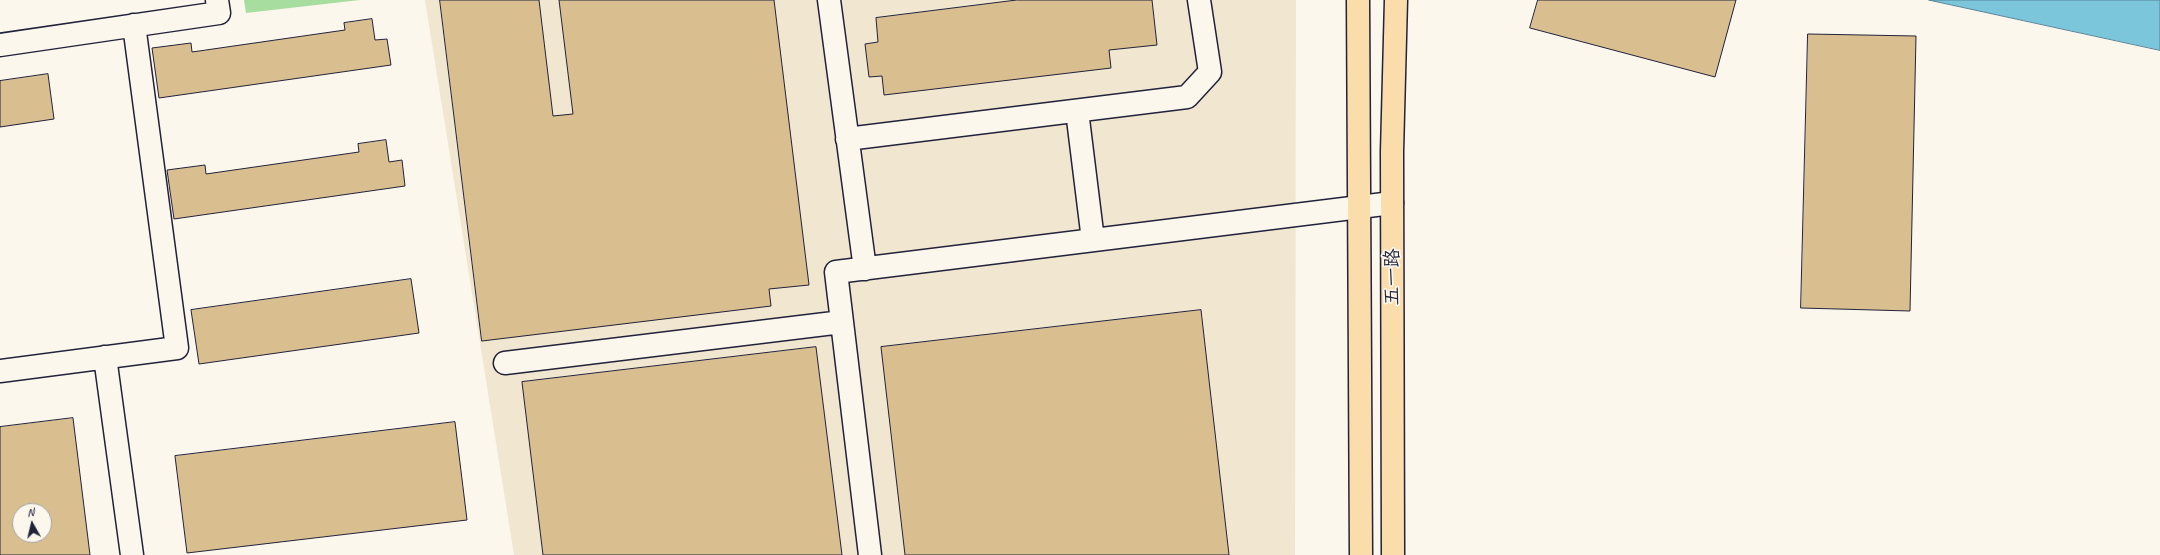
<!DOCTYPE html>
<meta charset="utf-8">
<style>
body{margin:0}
#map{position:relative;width:2160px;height:555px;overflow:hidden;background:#fbf7ec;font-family:Caveat,sans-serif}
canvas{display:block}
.north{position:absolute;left:12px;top:503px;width:40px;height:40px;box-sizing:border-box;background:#fbf7ec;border:1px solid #a4a2a5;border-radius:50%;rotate:352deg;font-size:11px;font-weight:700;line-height:16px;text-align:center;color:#22223b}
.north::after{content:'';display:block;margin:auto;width:14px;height:18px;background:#22223b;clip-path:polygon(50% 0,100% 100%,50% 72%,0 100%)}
</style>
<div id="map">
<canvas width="2160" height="555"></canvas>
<div class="north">N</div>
</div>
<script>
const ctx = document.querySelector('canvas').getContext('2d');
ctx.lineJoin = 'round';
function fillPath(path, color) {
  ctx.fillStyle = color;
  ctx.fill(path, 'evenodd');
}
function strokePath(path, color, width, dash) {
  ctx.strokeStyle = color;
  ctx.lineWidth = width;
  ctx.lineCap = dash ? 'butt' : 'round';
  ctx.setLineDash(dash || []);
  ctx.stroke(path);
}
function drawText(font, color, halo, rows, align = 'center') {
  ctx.font = font + ' Caveat,"LXGW WenKai TC",sans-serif';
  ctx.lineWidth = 3.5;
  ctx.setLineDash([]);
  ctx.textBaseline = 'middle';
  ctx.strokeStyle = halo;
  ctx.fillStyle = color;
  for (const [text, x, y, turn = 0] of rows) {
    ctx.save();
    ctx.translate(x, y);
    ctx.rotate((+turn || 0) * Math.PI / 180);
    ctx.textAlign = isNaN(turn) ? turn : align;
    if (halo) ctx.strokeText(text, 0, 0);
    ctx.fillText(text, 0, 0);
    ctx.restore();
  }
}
const built = new Path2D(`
 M425,0H1296L1295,555H514Z`);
const green = new Path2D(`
 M244,0H360L246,13Z`);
const water = new Path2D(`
 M1929,0H2160V50Z`);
const building = new Path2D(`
 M440,0H539L553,116L573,114L559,0H774L809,285L769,289L771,306L482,341Z
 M1017,0H1152L1157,45L1109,50L1111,68L884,95L882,76L869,77L865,44L878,42L876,18Z
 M1538,0H1736L1715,77L1530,28Z
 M372,19L375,40L387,39L391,65L159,98L152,48L191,43L192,52L345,30L344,23Z
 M1808,34L1916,36L1910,311L1801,308Z
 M48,74L54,119L0,127V81Z
 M386,140L389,162L402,160L405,186L174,219L167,170L205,165L206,174L359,152L358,144Z
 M411,279L419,333L199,364L191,310Z
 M1201,310L1229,555H905L881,347Z
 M816,347L842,555H543L522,382Z
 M73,418L90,555H0V427ZM20,511H44V535H20Z
 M455,422L467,520L187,553L175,456Z`);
const minor = new Path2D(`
 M829,0L865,269
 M0,45L219,13L217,0
 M1077,111L1093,240
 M847,139L1187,97L1210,72L1199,0
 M105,357L132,555
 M505,363L842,322
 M0,371L177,348L134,25
 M870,555L836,272L1392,203`);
const major = new Path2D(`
 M1358,0L1361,555
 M1393,555L1392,152L1396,0`);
const streetNames = [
 ["五一路",1393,277,-90]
];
fillPath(built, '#f1e6d0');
fillPath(green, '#a8dda0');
fillPath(water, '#7bc6db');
strokePath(water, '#57849b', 1);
fillPath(building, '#d9bf8f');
strokePath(building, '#22223b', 1);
strokePath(minor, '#22223b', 25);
strokePath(major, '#22223b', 25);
strokePath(minor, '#fbf7ec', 22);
strokePath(major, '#faddab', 22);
drawText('19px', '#22223b', '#fbf7ec', streetNames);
</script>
